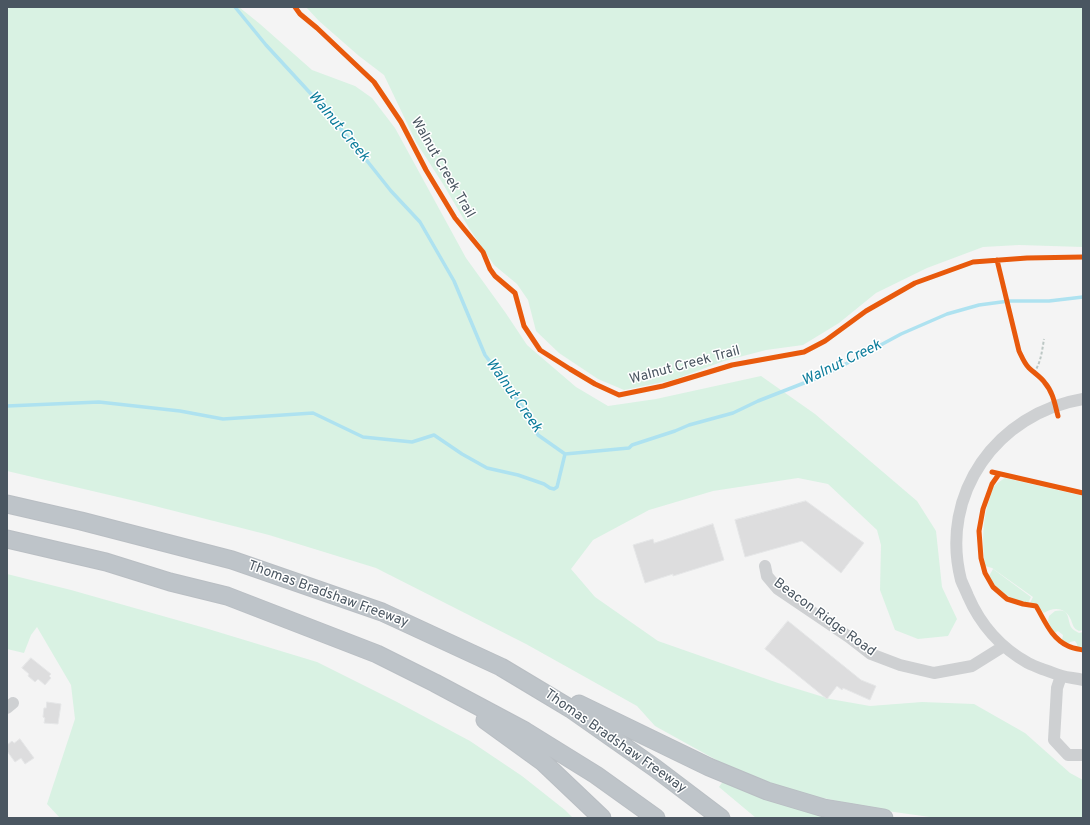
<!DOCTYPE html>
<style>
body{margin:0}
#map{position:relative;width:1090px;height:825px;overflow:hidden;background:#f4f4f4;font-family:Overpass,sans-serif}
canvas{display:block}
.frame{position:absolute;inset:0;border:8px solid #4a5661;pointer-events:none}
</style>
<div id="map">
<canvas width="1090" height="825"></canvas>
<div class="frame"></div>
</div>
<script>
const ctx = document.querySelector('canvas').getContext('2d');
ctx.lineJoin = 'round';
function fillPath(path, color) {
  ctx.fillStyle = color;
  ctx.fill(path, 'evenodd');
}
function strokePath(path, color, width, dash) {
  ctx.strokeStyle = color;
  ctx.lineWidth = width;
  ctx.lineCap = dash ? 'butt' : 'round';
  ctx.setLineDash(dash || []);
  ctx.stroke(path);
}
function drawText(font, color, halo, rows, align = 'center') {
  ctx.font = font + ' Overpass,sans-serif';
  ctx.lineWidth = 3;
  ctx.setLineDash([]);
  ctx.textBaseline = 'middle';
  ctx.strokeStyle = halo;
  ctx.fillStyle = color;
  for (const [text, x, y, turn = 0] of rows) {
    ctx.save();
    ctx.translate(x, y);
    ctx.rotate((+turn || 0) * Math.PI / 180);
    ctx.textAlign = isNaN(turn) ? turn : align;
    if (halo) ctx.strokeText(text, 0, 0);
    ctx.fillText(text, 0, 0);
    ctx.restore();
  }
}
const green = new Path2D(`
 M9,7H239L260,24L312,70L355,86L372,98L395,128L466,258L505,312L527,345L576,387L608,406L656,399L761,376L815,414L917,501L936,531L942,587L957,619L948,636L918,639L895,630L880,590L881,545L877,530L828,484L798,478L713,491L649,510L593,540L571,569L595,597L658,641L778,683L830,699L870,706L922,702L974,704L1025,733L1070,773L1083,780V818H937L887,811L788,791L729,767L655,726L637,706L526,644L376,568L269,535L135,501L7,471V12Z
 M306,7H1083V247L1019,245L983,247L927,268L876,293L839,323L803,345L766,350L724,361L673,380L624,390L598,379L559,353L536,331L528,300L517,284L494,265L469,228L443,184L416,142L384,75L359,56L319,21Z
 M1005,478L1083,496V630L1079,631C1072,628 1073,623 1070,618C1065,607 1053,607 1044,613L1039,607L1030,603L1033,597L992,568L985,566C982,542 982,520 990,497C991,493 992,489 995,485C998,482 1002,480 1005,478Z
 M993,569L1031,597L1028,603C1016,600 1004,596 996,587C993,584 991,580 989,576Z
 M7,574L71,590L205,628L317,662L397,702L470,741L522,776L565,810L573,818H60L47,804L75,719L71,685L37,627L31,635L24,653L7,649Z
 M1055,611C1070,608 1067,618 1071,627C1073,630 1076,631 1079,633L1083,632V648H1078L1077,644L1075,641L1070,642L1069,644L1062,640L1063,635L1058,631L1054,633L1048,621L1049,616Z
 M724,780L853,818H756L719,787Z`);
const stream = new Path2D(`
 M235,7L266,45L312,95L356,147L391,191L420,222L454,281L485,355L504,380L525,411L538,435L565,454L629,448L632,445L675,431L689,425L733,413L758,401L827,374L901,334L947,314L979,305L1009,301H1049L1083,297
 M7,406L99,402L180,411L223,419L313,413L363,437L412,442L434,435L462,454L487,468L518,475L544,484L550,488L554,489L557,487L565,454`);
const building = new Path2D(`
 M806,501L864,543L841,573L802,541L745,557L735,520Z
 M713,524L724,560L673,576V574L645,583L633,545L653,539L654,543Z
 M788,621L861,680L876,686L870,700L843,688L842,690L837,686L827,699L765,649Z
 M31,658L51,674L49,676L51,678L45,685L38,679L35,682L28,676L29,674L22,668Z
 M47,702L61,704L58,724L44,723L45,718L43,717L44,708H46Z
 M20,739L34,758L25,764L21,758L15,762L7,751V745L12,741L14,743Z`);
const path = new Path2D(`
 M1034,373C1041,362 1042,351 1044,339`);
const minor = new Path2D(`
 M1083,399C997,413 939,494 961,580C963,585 966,591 968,596C980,624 1001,648 1028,663C1032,665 1037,667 1042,669C1049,671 1055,674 1062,676C1069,678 1076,678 1083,680
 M765,566L767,576L778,589L849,637L871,654L900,665L934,673L972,666L1004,646
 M1061,676L1057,688L1054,740L1068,755H1083
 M7,708L13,703`);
const highway = new Path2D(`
 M7,504L81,521L232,560L382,612L501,667L571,709L655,768L721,818
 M7,539L106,562L170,582L227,596L377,654L435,683L525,731L596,775L656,818
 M579,704L709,767L767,791L824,808L884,818
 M485,720L543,762L602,818`);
const cycleway = new Path2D(`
 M295,7L300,14L317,28L374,82L401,122L426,170L455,218L483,252L490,269L495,276L515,293L524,326L540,350L570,369L595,384L619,395L663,386L732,365L804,352L825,341L866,311L915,283L973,262L1027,258L1083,257
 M997,260L1019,351C1022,357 1024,363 1029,368C1034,373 1041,377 1045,383C1053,392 1055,405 1058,416
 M992,472L1083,493
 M999,474L992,484L983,509L979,531L981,558L985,573L993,587L1007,599L1023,604L1036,606C1045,621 1051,638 1068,646C1072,648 1078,649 1083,650`);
const streetNames = [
 ["Walnut Creek Trail",442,168,60],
 ["Walnut Creek Trail",685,366,-15],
 ["Thomas Bradshaw Freeway",328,595,20],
 ["Beacon Ridge Road",824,618,36],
 ["Thomas Bradshaw Freeway",615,742,35]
];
const waterNames = [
 ["Walnut Creek",338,127,50],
 ["Walnut Creek",842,364,-26],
 ["Walnut Creek",513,396,55]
];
fillPath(green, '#d9f2e3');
strokePath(stream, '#aee2f0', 3.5);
fillPath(building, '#ddddde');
strokePath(building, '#e5e6e7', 1);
strokePath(highway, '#b9bec3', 19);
strokePath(path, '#bcc7c4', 2, [3, 2]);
strokePath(minor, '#ced0d2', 12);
strokePath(highway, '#bec4c9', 17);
strokePath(cycleway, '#e8590c', 5);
drawText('14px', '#4a5661', '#fff', streetNames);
drawText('italic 15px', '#0c7c9b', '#fff', waterNames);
</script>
